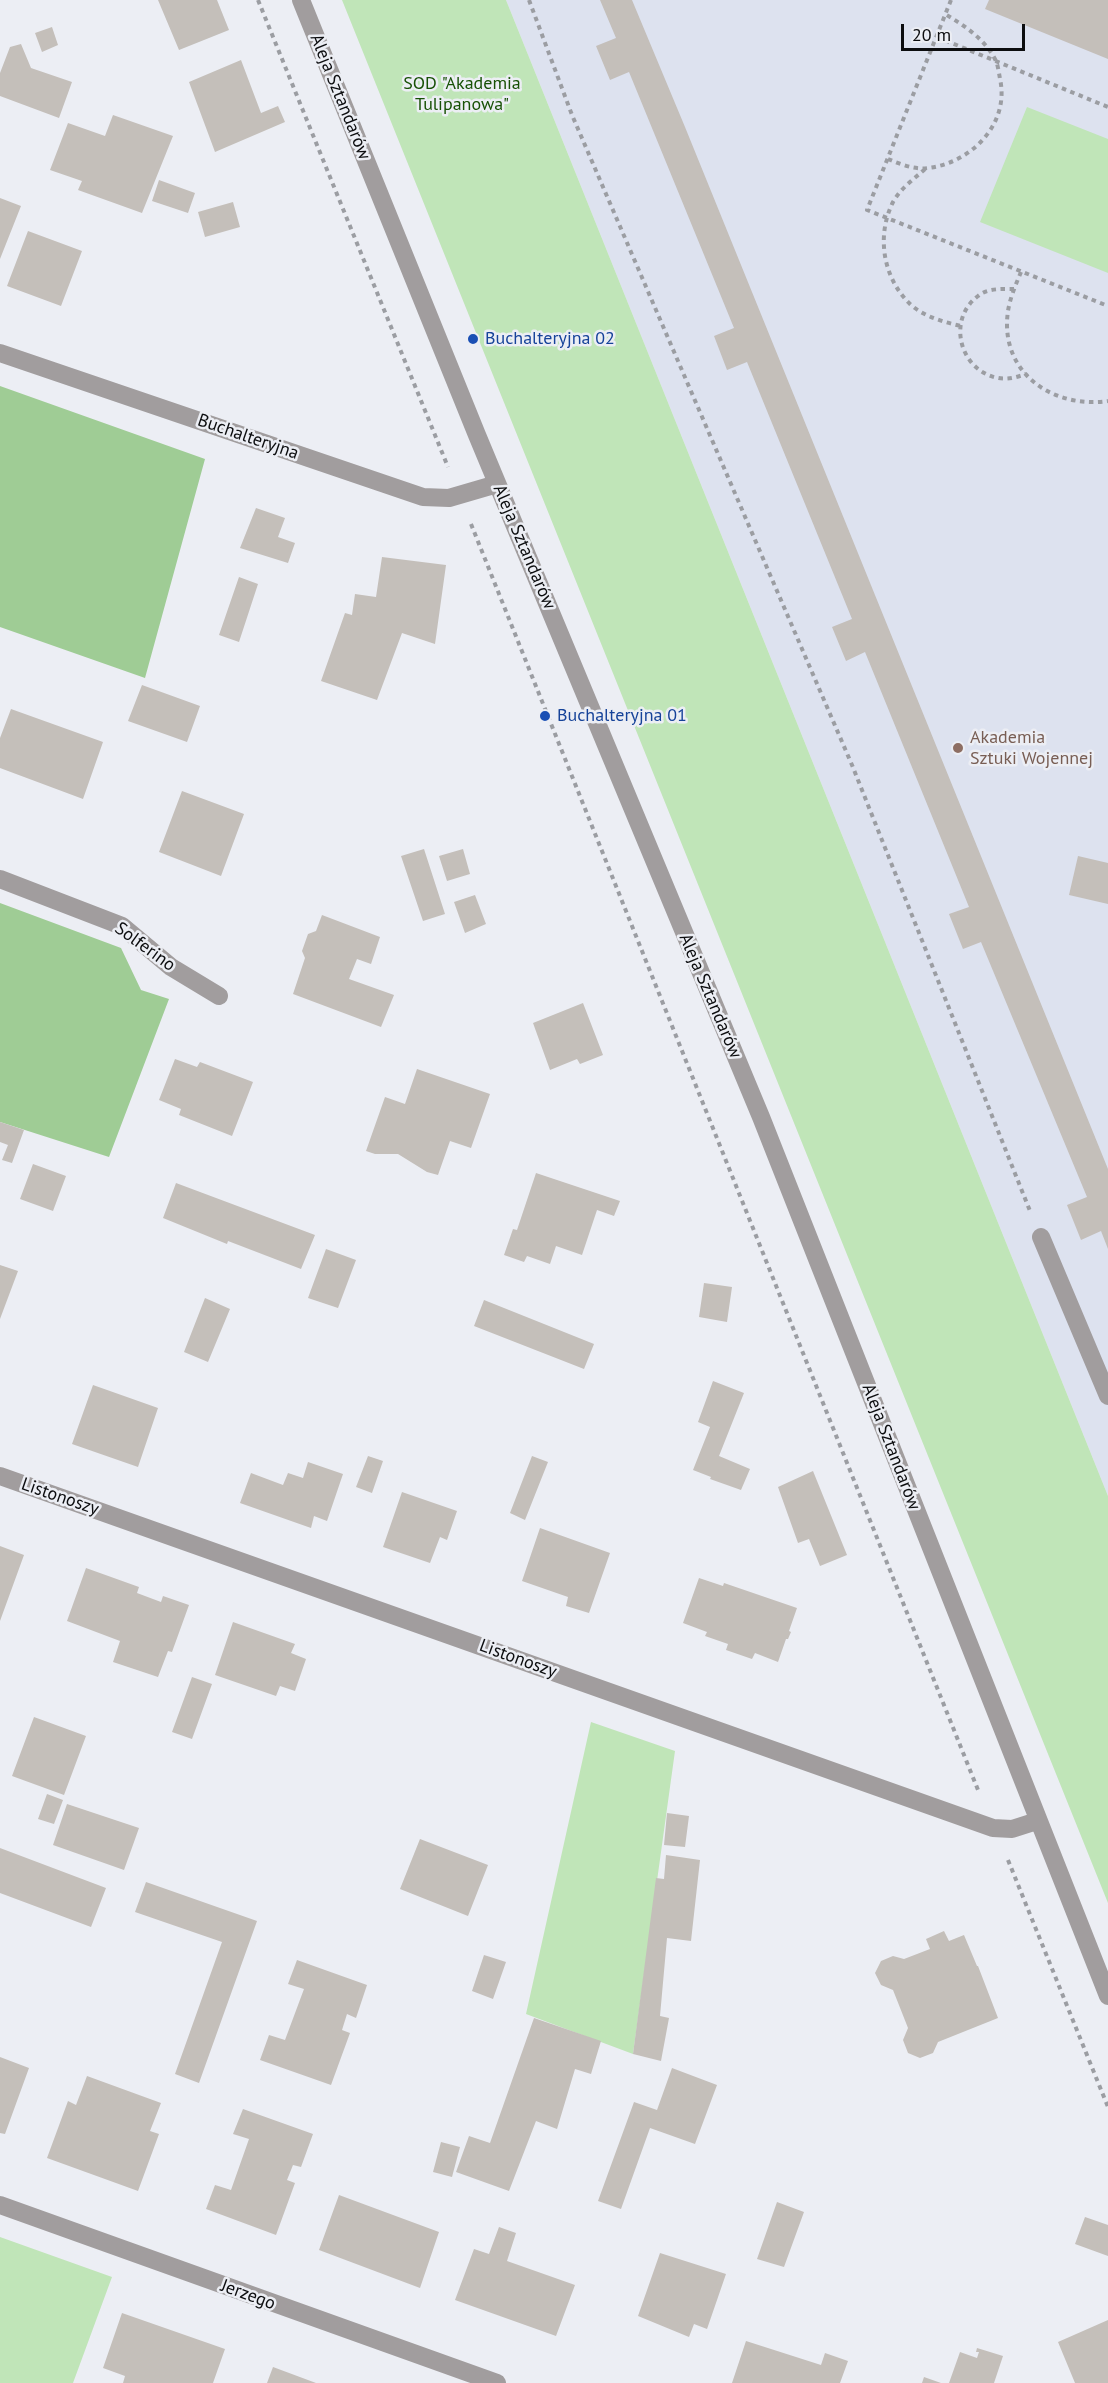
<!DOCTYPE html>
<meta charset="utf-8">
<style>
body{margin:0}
#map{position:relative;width:1108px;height:2383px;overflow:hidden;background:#eceef4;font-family:"PT Sans",sans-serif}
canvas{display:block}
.scale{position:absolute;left:901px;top:24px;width:124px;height:27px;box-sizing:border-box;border:3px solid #0c0d0f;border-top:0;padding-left:8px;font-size:18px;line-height:21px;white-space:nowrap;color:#0c0d0f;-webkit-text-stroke:4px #eceef4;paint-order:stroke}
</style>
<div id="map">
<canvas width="1108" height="2383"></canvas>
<div class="scale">20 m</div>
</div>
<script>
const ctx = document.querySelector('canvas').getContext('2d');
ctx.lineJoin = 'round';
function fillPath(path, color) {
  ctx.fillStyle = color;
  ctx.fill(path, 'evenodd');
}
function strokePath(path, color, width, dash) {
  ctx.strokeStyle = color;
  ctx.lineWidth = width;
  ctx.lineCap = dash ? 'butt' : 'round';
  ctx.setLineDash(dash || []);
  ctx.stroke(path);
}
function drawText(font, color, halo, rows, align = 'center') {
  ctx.font = font + ' "PT Sans",sans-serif';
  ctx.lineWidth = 5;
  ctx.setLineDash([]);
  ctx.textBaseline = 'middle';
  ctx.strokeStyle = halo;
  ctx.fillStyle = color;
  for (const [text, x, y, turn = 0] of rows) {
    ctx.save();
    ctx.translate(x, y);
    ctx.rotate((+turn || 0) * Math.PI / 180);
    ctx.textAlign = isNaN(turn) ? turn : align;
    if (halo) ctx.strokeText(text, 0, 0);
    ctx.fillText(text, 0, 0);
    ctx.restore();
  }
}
const built = new Path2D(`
 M506,0H1108V1496Z`);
const green = new Path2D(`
 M342,0H506L1108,1496V1903Z
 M1027,107L1108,139V273L980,222Z
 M591,1722L675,1751L633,2054L526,2014Z
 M0,2237L112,2277L73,2383H0Z`);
const forest = new Path2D(`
 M0,386L205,459L145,678L0,627Z
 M0,903L121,948L141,990L169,999L109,1157L0,1122Z`);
const building = new Path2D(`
 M158,0H217L229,30L179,50Z
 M600,0H632L685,127L1108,1169V1249L1101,1231L1081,1240L1067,1205L1087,1197L981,942L963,949L949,914L969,907L865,652L846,661L832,627L852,619L747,362L727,370L714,336L734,328L629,72L610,80L596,46L616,38Z
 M989,0H1108V59L985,9Z
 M52,27L58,45L42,52L35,33Z
 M21,44L31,68L72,82L59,118L0,96V73L10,47Z
 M241,60L261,113L278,106L285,122L215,152L189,82Z
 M113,115L173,136L142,213L78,190L82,181L50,170L68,123L105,136Z
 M159,180L195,193L188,213L152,201Z
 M0,198L21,206L0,259Z
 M233,202L240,227L205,237L198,212Z
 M28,231L82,251L61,306L7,286Z
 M256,508L285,518L278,537L295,543L288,563L240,548Z
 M382,557L446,565L435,644L402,633L377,700L321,681L345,613L352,615L355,594L376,597Z
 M239,577L258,584L239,642L219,635Z
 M142,685L200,706L187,742L128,721Z
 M11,709L103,742L83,799L0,768V738Z
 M182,791L244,814L221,876L159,852Z
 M424,849L445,914L423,921L401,856Z
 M463,849L470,874L447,881L439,856Z
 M1078,856L1108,863V904L1069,895Z
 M475,895L486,924L465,933L454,902Z
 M322,915L380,937L371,964L357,959L349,979L394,995L381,1027L293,994L305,958L302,951L308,934L316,931Z
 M583,1003L603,1055L580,1064L577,1059L550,1070L533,1023Z
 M175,1059L197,1067L200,1062L253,1082L232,1136L179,1115L181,1109L159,1100Z
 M417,1069L490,1094L471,1148L450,1141L438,1175L427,1172L398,1154H375L366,1151L385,1097L405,1104Z
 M0,1122L24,1130L12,1163L2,1160L8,1145L0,1142Z
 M33,1164L66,1176L53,1211L20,1199Z
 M536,1173L620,1201L614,1216L597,1210L582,1255L556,1246L550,1264L527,1256L524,1262L504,1255L513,1229L517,1230Z
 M176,1183L315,1235L301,1269L228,1241L227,1244L163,1218Z
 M326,1249L356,1260L338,1308L308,1298Z
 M0,1265L18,1271L0,1319Z
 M704,1283L732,1287L727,1322L699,1317Z
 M205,1298L230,1309L208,1362L184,1352Z
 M484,1300L594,1344L584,1369L474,1326Z
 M713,1381L744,1393L719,1456L750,1469L741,1490L710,1479L711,1477L693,1470L710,1427L698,1422Z
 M93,1385L158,1408L138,1467L72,1444Z
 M368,1456L383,1461L372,1493L356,1487Z
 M532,1456L548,1462L525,1520L510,1513Z
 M308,1462L343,1474L327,1521L314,1516L311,1528L240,1503L251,1473L283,1485L288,1473L303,1478Z
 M813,1471L847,1555L820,1566L809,1539L798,1543L778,1487Z
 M402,1492L457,1511L447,1540L440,1537L430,1563L383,1547Z
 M540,1528L610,1553L589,1613L566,1606L568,1597L522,1581Z
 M0,1546L24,1555L0,1621Z
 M86,1568L139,1587L137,1593L161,1602L163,1596L189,1605L172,1652L168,1651L158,1677L113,1662L120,1641L67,1621Z
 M699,1578L723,1586L724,1583L797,1608L789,1631L791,1632L788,1639H786L778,1662L755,1653L752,1659L726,1650L728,1644L705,1636L707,1632L683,1623Z
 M233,1622L295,1644L291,1653L306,1659L295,1691L280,1686L276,1696L215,1675Z
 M192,1677L212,1684L192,1739L172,1732Z
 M34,1717L86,1736L64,1795L12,1776Z
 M47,1794L63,1800L54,1824L38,1819Z
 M67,1804L139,1828L124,1870L53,1845Z
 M667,1813L689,1816L685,1847L664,1845Z
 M420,1839L488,1865L468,1916L400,1889Z
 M0,1848L106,1888L91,1927L0,1893Z
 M666,1855L700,1860L691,1941L667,1938L660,2016L669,2018L661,2061L633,2054L656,1878L664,1879Z
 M146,1882L257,1921L199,2083L175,2074L222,1942L135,1912Z
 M944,1931L949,1941L964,1935L977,1966H978L998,2018L938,2042L933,2053L920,2058L908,2053L903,2040L908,2028L893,1990L881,1985L875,1973L881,1961L893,1956L904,1959L930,1949L926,1939Z
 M484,1955L506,1962L493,1999L472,1991Z
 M297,1960L367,1985L356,2018L347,2014L342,2030L350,2033L331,2085L260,2060L269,2035L285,2040L304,1989L288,1984Z
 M534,2018L601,2041L591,2074L575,2069L557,2129L536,2121L509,2191L456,2172L469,2136L490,2143Z
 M0,2057L29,2068L5,2134L0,2133Z
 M672,2068L717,2085L695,2144L650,2128L621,2209L598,2201L634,2102L657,2110Z
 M87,2076L161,2103L150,2131L159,2134L138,2191L47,2158L68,2101L76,2105Z
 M243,2109L313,2134L301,2167L293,2165L287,2180L295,2183L276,2235L206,2209L215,2185L231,2190L249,2139L233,2134Z
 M441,2142L460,2147L452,2177L433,2172Z
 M339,2195L439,2232L420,2288L319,2250Z
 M777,2202L804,2212L784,2267L757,2259Z
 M1085,2217L1108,2225V2256L1075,2244Z
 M499,2227L516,2233L507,2261L575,2285L556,2336L455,2300L474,2249L489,2254Z
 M660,2253L726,2274L707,2329L694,2324L689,2337L638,2316Z
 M122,2313L225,2349L213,2383H123L125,2376L103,2368Z
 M1108,2320V2383H1075L1058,2342Z
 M746,2341L821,2365L825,2353L848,2361L840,2383H732Z
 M977,2348L1003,2356L994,2383H949L960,2352L977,2358L979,2352H976Z
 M273,2367L316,2383H267Z
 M924,2377L941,2383H922Z`);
const path = new Path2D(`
 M258,0L448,467
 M529,0L572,115L852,765L1030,1211
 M951,0L867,210L1108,306
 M937,37L1108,107
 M888,159C900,164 914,170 928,168C971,163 1010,124 1000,79C999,73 998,66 996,61C985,39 965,26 945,14
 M925,169C914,179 901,188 893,202C876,236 883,278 910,304C924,317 944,322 961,326
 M1021,272C1016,284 1010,298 1008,311C999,372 1052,409 1108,401
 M1014,289C1002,289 987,288 978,296C946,320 960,371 998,378C1008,380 1017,377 1026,374
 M471,524L978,1790
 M1008,1860L1108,2107`);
const minor = new Path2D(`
 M301,0L477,435L761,1117L1108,1996
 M0,353L423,497L449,498L497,484
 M0,879L122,926L171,967L219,996
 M1041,1237L1108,1396
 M0,1476L993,1828L1012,1829L1037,1821
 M0,2205L497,2383`);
const markers = [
 [473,339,6,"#1a4fb4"],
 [545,716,6,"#1a4fb4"],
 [958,748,6,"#8d6e63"]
];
const parkNames = [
 ["SOD \"Akademia",462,84],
 ["Tulipanowa\"",462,105]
];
const streetNames = [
 ["Aleja Sztandarów",340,97,68],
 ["Buchalteryjna",248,437,19],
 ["Aleja Sztandarów",524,547,67],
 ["Solferino",145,947,36],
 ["Aleja Sztandarów",710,996,67],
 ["Aleja Sztandarów",891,1447,69],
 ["Listonoszy",60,1497,19],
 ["Listonoszy",518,1659,20],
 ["Jerzego",248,2295,20]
];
const transitNames = [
 ["Buchalteryjna 02",485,339],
 ["Buchalteryjna 01",557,716]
];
const educationNames = [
 ["Akademia",970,738],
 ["Sztuki Wojennej",970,759]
];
fillPath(built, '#dde2ef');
fillPath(green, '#c0e5b8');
fillPath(forest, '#9fcc95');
fillPath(building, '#c4bfba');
strokePath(path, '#9b9da2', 4, [4.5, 4.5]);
strokePath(minor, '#a19d9e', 18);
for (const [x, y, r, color] of markers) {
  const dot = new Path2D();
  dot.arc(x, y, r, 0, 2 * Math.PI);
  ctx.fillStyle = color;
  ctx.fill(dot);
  strokePath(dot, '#eceef4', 2);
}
drawText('18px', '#175105', '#eceef4', parkNames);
drawText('18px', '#0c0d0f', '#eceef4', streetNames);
drawText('18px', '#164399', '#eceef4', transitNames, 'left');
drawText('18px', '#785e54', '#eceef4', educationNames, 'left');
</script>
